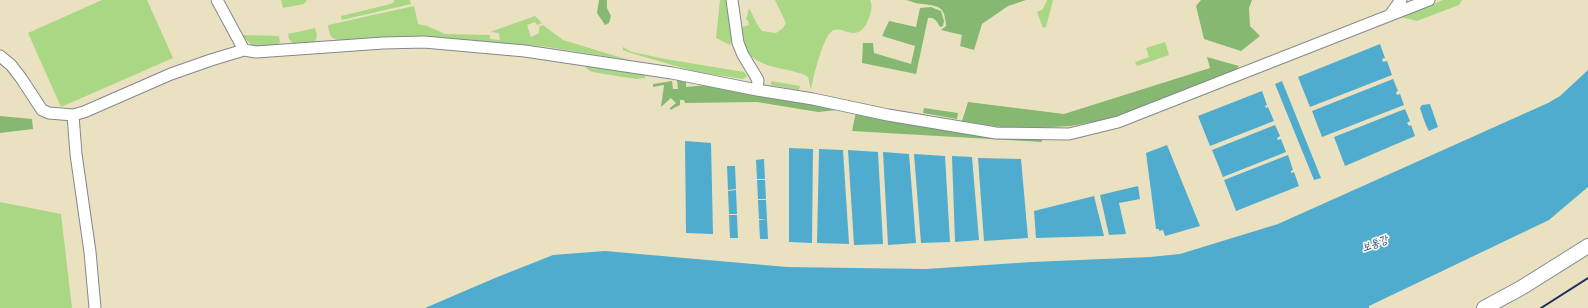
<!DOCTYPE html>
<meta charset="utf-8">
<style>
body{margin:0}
canvas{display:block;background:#eae1c0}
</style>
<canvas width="1588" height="308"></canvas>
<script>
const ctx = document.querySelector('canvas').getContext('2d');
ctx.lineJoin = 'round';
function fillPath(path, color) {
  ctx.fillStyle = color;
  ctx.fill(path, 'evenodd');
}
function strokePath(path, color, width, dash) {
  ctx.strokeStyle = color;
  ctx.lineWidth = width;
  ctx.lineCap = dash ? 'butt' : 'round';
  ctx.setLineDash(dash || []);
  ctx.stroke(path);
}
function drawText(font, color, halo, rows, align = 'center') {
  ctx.font = font + ' "Playpen Sans","Poor Story",sans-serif';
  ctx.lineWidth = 3.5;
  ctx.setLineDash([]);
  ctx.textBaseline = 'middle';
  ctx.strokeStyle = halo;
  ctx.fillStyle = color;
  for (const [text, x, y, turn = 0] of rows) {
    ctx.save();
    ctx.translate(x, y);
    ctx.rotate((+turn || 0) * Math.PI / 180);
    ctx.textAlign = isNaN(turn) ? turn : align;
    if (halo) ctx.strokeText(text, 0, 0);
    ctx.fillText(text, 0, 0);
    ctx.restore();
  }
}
const green = new Path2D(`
 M102,0H147L173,58L61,107L28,33Z
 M281,0H307L304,4L283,8Z
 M394,0H410L411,4L342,20L341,16L391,4L394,2Z
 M720,0H730L734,33L730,45L716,38Z
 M775,0H870C873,6 871,12 869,18C857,48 842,22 831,32C822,40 813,78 811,90L808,77L805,75C785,67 755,69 743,46C741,41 740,33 739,28L749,25L748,20H746L749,8L758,26L762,31L776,33L783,28L786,23Z
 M1047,0H1053L1046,27L1043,28L1037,12L1043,9Z
 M1443,0H1462L1459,5L1417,21L1401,17Z
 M414,6L418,24L427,26L445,34L490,35V39L500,40L499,33L490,32L535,16L542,23L537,25L535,22L527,25L531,37L539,33V27L543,25L563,40L629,60L541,46L423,38L339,41L338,40C330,39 329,32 328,25Z
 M315,28L317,35L315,42L294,44L289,39L288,34Z
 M243,35L279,36L280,42L278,45L254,47L243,37Z
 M1165,42L1169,55L1137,66L1135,62L1149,57L1146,48Z
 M623,47L632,52L665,59L744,72L747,76L743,79L697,72L631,53L623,50Z
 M587,63L645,73V78L636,79L592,72L586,68Z
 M771,81L800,86L799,90L771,85Z
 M0,202L61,214L72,308H0Z`);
const forest = new Path2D(`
 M599,0H607V8L611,16L609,23L605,25L597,13Z
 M906,0H1026L1008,6L982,24L974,50L960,46L962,35L941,30L946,26C945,6 939,6 922,4C917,4 911,1 906,0Z
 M1201,0H1252L1249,8L1250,26L1260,36L1241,51L1204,39L1196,6Z
 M931,7L941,11L944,21L943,26L940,27C937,22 935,17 928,18L916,74L862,63L863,43H873L874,53L911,64L915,46L882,36L889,21L916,27L920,8Z
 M1207,57L1239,66L1236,70L1118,117L1071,126L1034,128L1001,127L962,121L968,102L1064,114L1210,68Z
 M677,80L686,82V87L707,85L838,108L837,110L818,112L757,102L685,103L684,100H680V105L670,110V108L676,103L671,98L661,107L664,85L653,87V84L672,81L673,89H678Z
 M924,108L958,113L957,119L923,113Z
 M856,112L1041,138L1042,142L852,131Z
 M0,116L32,119L33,129L0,133Z`);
const water = new Path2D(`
 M1380,44L1385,58L1382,59L1383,62L1387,61L1392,75L1310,107L1298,77Z
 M1588,70V187L1549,220L1369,306V308H425L495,278L553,255L605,251L787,267L926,269L1032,262L1150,257L1180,254L1278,224L1548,103L1560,96Z
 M1393,79L1398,91L1396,92L1397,95L1400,94L1404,105L1322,137L1312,111Z
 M1282,81L1321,178L1314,180L1275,84Z
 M1262,91L1267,105L1265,106L1266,108L1268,107L1274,121L1210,146L1198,116Z
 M1430,104L1438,127L1429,131C1426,127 1422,114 1420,108L1422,105Z
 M1405,109L1410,121L1407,123L1409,126L1411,125L1415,136L1345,166L1334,137Z
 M1275,125L1280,136L1277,138L1278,140L1281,139L1286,152L1223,177L1212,150Z
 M685,141L711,143L713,234L686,233Z
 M1167,145L1200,226L1165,236L1163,230L1159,231V229H1156L1146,153Z
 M789,148L813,149L812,243L789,242Z
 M819,149L843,150L849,244L817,243Z
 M848,150L878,152L883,244L854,245Z
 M883,152L909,154L916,243L888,245Z
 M914,154L945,156L950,242L921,243Z
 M1288,155L1293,170L1291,171V173L1294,172L1299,186L1236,211L1224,180Z
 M952,156L972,157L979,240L955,242Z
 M978,158L1021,159L1028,238L984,241Z
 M764,159L765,179H757L756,160Z
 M727,166H735L736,189L728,190Z
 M757,180H765L766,199H758Z
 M1138,186L1140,199L1119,203L1126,234L1109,235L1100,195Z
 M736,190L737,214H729L728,191Z
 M1094,196L1104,236L1036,238L1034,211Z
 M758,200H766L767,219H759Z
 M729,215H737L738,238H730Z
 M767,219L768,239H760L759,220Z`);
const minor = new Path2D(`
 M217,0L244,50
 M732,0L738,43L743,55L758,80L757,90
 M1390,15L1401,0
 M0,56L11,65L21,78L42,110L49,113L73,115L76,154L90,252L95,308
 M73,115L84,112L171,74L211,60L244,50L256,52L383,43L424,42L525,51L672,73L757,90L813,99L888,115L996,133L1069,134L1118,122L1429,0`);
const major = new Path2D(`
 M1484,308L1521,288L1588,246`);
const rail = new Path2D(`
 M1541,308L1588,278`);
const waterNames = [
 ["보통강",1375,244,-20]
];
fillPath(green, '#aad784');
fillPath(forest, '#87b872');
fillPath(water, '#50acce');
strokePath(minor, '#82888f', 13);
strokePath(major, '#82888f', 16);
strokePath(minor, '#fff', 11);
strokePath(major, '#fff', 14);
strokePath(rail, '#1b2f5e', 2);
drawText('italic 11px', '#2b5480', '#f7f3e8', waterNames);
</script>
